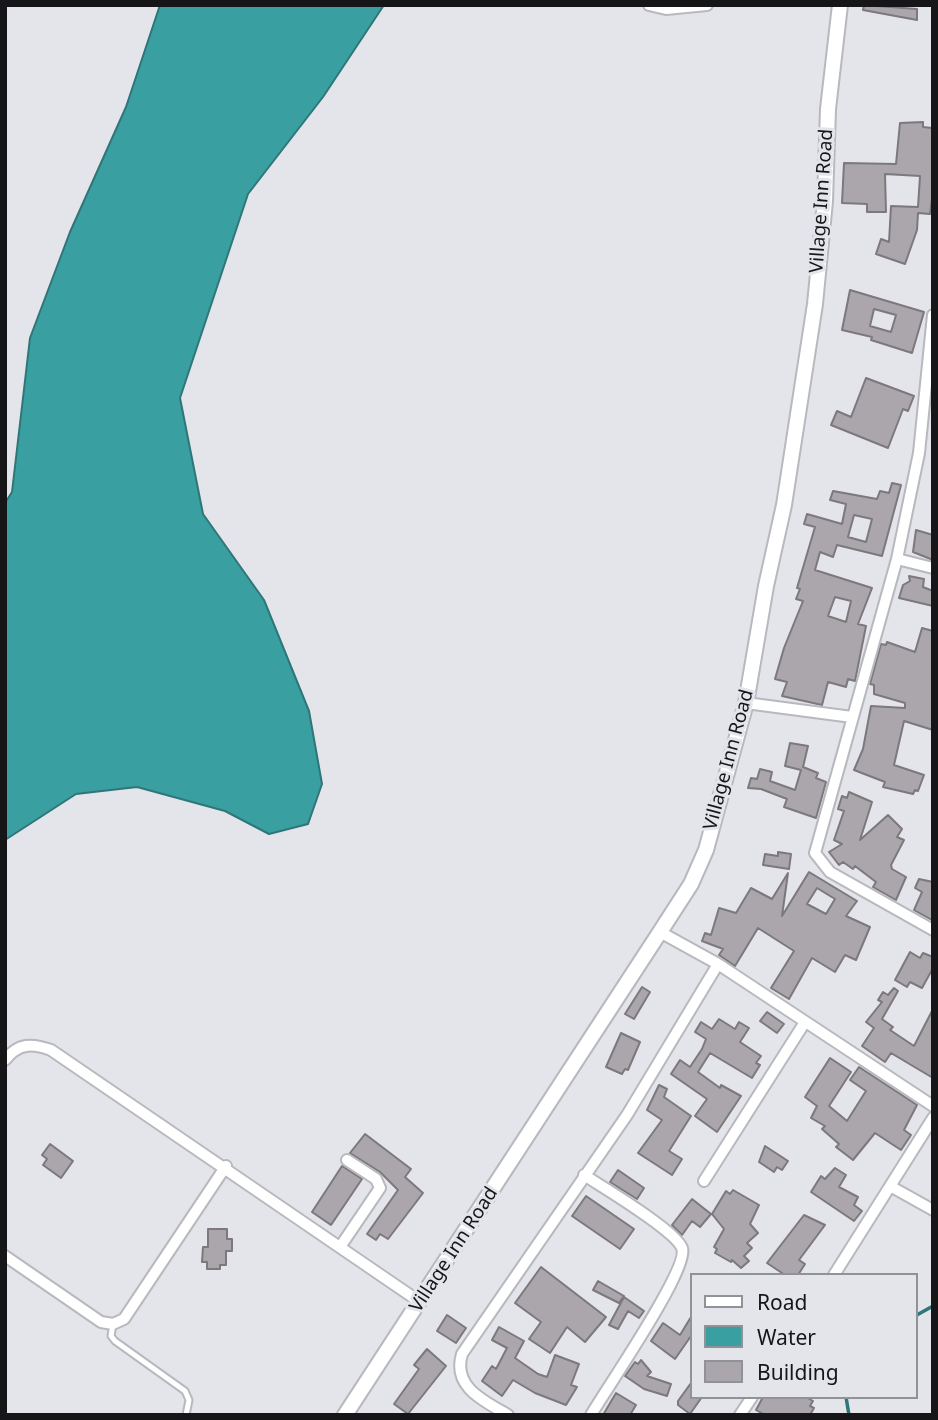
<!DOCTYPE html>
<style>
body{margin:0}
#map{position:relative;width:938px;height:1420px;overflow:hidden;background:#e3e5eb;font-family:"Noto Sans",sans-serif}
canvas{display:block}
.frame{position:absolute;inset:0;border:7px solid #161618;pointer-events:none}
.legend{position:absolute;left:690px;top:1273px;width:228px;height:126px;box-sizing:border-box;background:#e3e5eb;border:2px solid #919297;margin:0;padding:9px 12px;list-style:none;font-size:21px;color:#161618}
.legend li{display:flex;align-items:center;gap:14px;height:35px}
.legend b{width:35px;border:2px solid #919297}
</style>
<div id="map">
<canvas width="938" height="1420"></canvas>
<div class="frame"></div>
<ul class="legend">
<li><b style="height:9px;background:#fff"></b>Road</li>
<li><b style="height:19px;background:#3a9fa1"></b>Water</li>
<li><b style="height:19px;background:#aaa6ab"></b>Building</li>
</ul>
</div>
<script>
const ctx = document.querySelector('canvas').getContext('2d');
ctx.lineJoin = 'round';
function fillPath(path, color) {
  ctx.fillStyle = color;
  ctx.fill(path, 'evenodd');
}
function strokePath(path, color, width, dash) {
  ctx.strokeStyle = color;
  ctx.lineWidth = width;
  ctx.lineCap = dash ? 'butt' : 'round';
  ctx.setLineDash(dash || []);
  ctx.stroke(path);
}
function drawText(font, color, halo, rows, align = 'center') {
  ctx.font = font + ' "Noto Sans",sans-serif';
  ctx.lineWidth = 6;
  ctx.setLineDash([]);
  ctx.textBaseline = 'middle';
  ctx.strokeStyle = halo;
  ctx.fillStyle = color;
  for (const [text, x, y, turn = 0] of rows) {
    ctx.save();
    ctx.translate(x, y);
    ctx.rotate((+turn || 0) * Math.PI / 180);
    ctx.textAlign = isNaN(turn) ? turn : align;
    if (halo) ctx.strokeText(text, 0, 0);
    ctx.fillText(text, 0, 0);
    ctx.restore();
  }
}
const water = new Path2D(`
 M160,5H384L323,97L248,194L180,398L203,514L264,600L309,711L322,784L308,824L269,834L225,811L137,787L76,794L5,840V503L12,492L30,338L70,232L126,107Z`);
const stream = new Path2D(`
 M915,1316L933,1306
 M846,1397L849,1415`);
const building = new Path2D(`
 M864,5L917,9V20L863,10Z
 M923,122V127L932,128L933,191L930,214L918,213L917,230L905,264L876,254L881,239L889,242L891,206L918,207L920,176L885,174L886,212H867V204L842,203L844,163L896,164L900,123Z
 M850,290L924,312L912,353L871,340L872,337L842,330ZM874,309L896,315L891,332L870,326Z
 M866,378L914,396L908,411L903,409L888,448L831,425L837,411L851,417Z
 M892,483L901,485L882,556L837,545L833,557L820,552L815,570L872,588L858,624L866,626L855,681L848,679L846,687L828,682L822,705L782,696L787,682L775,679L784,648L803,601L796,599L800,589L797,588L815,527L804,524L807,514L842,524L846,504L830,500L833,491L877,499L880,491L889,493ZM854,515L872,519L866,542L848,537ZM835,597L851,601L846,622L828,616Z
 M916,530L933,535V560L913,552Z
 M909,576L924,579L923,587L933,591V606L899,598L903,585L910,581Z
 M922,628L933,631V730L904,721L894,765L924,775L918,791L915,790L913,794L883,787L885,782L854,770L863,749L871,706L905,708V703L874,694V685L870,684L881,644L886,645L887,642L915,652Z
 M790,743L808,746L803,767L818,773L816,778L826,782L816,818L784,807L787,799L761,789L748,788L751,778L757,779L760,769L772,772L770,781L795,790L801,770L785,766Z
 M849,792L872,802L860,840L888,815L902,829L897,837L904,840L891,865L892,869L906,877L896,900L873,887L876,882L855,866L853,869L843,862L839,865L829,852L842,844L834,840L844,811L838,809L842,796L847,798Z
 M778,852L791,854L789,869L763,865L765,854L778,856Z
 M809,872L857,901L846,916L870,927L856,960L845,955L835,972L812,958L789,999L771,988L794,951L758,928L735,966L719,955L723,949L702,941L705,933L711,935L719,908L736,913L751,888L772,899L788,873L782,916ZM817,888L835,899L826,914L807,904Z
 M919,879L933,882L932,920L914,910L922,892L915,888Z
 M910,952L920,958L923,953L933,957V968L922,988L910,982L907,987L895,980Z
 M642,987L650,992L634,1019L625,1014Z
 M894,988L898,991L882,1019L893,1027L890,1030L914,1046L933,1009V1078L891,1053L885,1062L862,1046L874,1028L866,1022L882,1002L878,1000L883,992L888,995Z
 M767,1012L784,1024L777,1033L760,1021Z
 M719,1019L735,1029L739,1022L749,1028L740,1042L761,1056L756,1063L760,1065L752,1078L710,1053L698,1072L720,1088L721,1085L741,1096L717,1132L695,1116L707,1099L671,1074L680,1060L690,1067L702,1049L706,1039L695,1032L701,1022L712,1029Z
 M621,1033L640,1042L628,1070L625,1069L622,1074L606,1067Z
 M830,1058L851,1072L829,1106L847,1121L866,1091L850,1080L859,1067L917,1105L904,1130L911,1135L901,1150L875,1133L853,1160L836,1147L839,1144L822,1129L825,1126L811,1118L817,1106L805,1097Z
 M659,1085L667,1089L664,1097L691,1116L669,1151L682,1159L672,1175L638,1153L662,1120L647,1110Z
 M365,1134L411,1169L405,1177L423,1193L388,1239L380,1234L376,1240L367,1234L398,1190L380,1172L350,1153Z
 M50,1144L73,1161L61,1178L43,1165L47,1159L42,1155Z
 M765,1146L788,1161L782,1170L777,1167L774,1172L759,1162Z
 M342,1166L362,1179L331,1225L312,1212Z
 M835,1168L846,1175L839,1187L858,1197L854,1205L862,1211L854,1221L811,1192L821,1176L825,1179Z
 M618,1170L644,1188L637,1199L610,1182Z
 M733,1190L759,1205L750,1224L758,1233L747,1243L752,1248L744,1256L749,1261L741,1268L732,1260L731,1262L715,1253L717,1249L714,1247L724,1229L712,1214L726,1191L730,1194Z
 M586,1196L634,1229L620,1249L572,1216Z
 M692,1199L711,1214L700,1227L692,1221L682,1235L672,1225Z
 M804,1215L825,1225L799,1260L805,1264L798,1275H785L767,1263Z
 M208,1229H227V1239H232V1251H226V1265H220V1269H207V1262H202L203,1247H208Z
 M541,1267L606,1317L585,1342L567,1327L550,1353L529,1339L541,1322L515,1303Z
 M598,1281L624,1296L619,1303L593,1290Z
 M624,1297L644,1311L639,1318L628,1311L618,1329L609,1325Z
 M447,1315L466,1328L456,1343L437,1331Z
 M691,1317V1336L675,1359L651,1341L663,1323L680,1335Z
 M499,1327L524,1341L515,1358L538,1374L547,1377L555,1355L579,1364L571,1385L577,1387L566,1405L535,1393L513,1380L502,1396L482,1381L492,1366L496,1369L507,1348L492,1340Z
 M427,1349L446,1366L408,1414L394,1404L419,1369L414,1365Z
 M641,1360L651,1372L647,1376L671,1384L667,1396L644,1389L625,1376L635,1362L638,1364Z
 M691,1383V1397H702L690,1414L678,1405V1401Z
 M616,1393L636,1405L630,1415H603Z
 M763,1397H806L813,1401L810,1406L814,1408L810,1415H765L756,1410Z`);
const service = new Path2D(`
 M113,1324L111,1336L115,1341L185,1391L189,1400L186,1415`);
const minor = new Path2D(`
 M649,5L666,9L707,5
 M933,315L919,453L897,559L815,853L830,872L933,930
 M897,559L933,568
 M746,703L852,717
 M718,964L933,1106
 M5,1060C18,1043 32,1043 51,1050L420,1302
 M584,1175C604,1188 675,1230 682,1248C690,1268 606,1389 591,1415
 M704,1181L805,1022
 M890,1186L933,1210
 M340,1247L380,1188L376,1179L347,1160
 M5,1256L101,1322L113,1324L124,1319L226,1166
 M834,1275L933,1118
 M508,1415C484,1401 452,1387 462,1354L627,1115L718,964L660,932
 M740,1415L752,1397`);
const tertiary = new Path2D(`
 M345,1415L660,932L691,884L706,850L746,703L766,586L784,505L815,304L825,201L828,109L840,5`);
const streetNames = [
 ["Village Inn Road",822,201,-86],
 ["Village Inn Road",729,760,-75],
 ["Village Inn Road",454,1250,-57]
];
fillPath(water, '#3a9fa1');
strokePath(water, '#2f7678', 2);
strokePath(stream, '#2f7678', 3.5);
fillPath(building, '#aaa6ab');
strokePath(building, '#7c787c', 2);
strokePath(service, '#b7b9bf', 9);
strokePath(minor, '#b7b9bf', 14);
strokePath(tertiary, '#b7b9bf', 18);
strokePath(service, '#fff', 5);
strokePath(minor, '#fff', 10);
strokePath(tertiary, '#fff', 14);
drawText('19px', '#161618', '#e3e5eb', streetNames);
</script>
